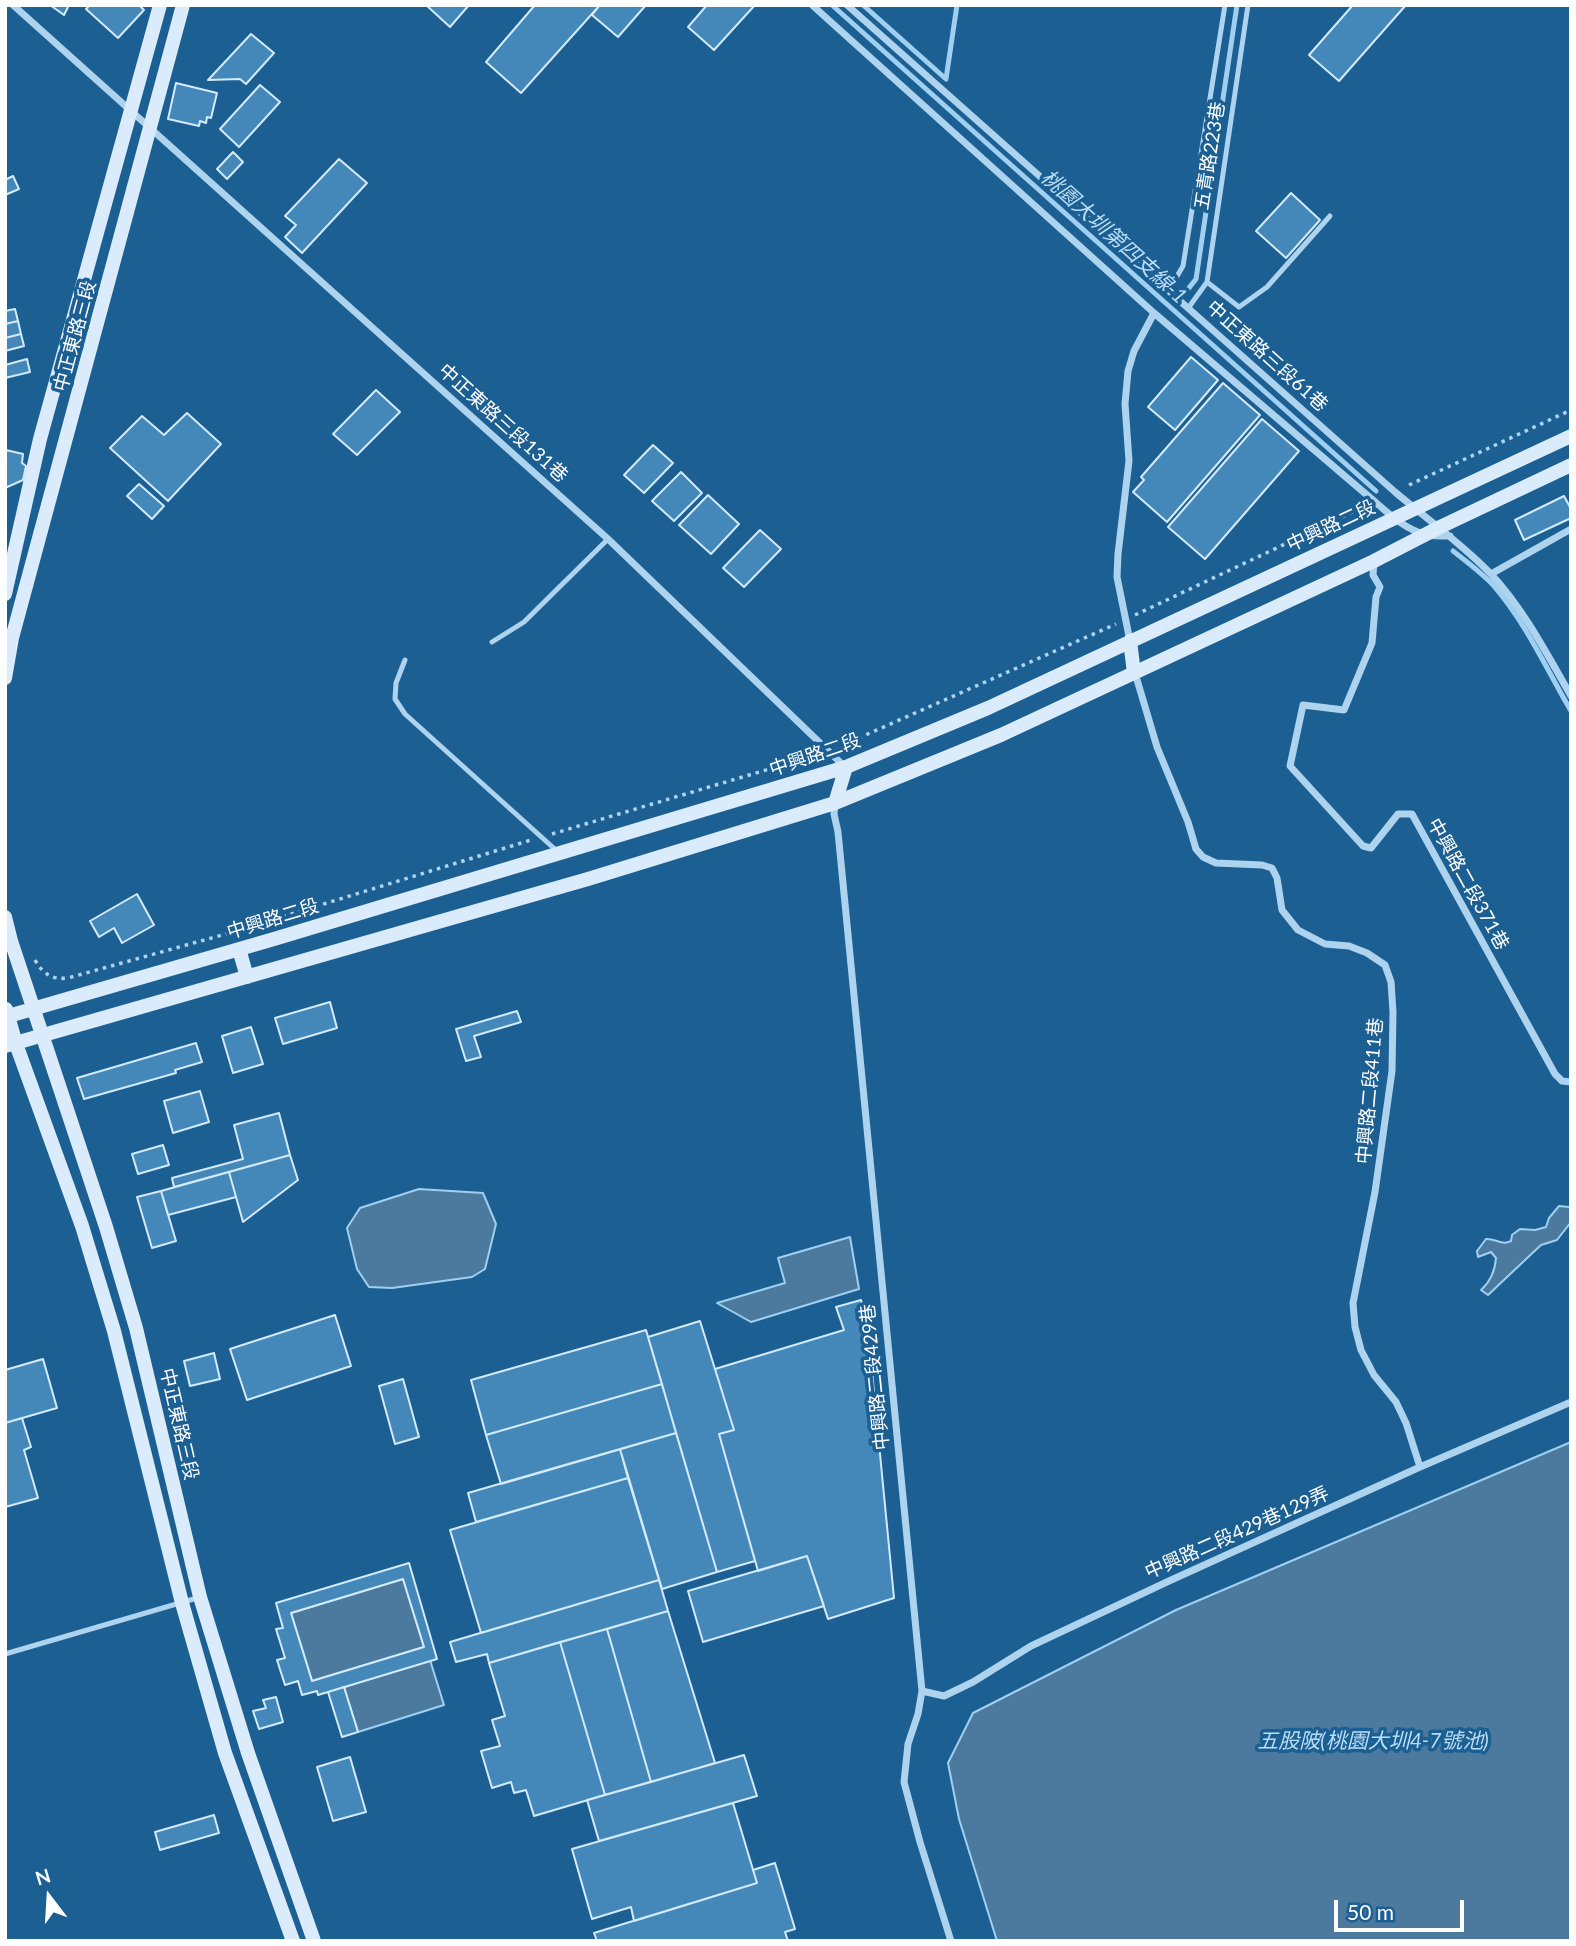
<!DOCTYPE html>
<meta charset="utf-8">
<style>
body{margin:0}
#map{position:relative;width:1576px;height:1946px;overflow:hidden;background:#1c5f93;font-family:Lato,sans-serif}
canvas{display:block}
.frame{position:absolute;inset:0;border:7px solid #fff;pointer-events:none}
.north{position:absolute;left:14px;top:1862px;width:70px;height:70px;-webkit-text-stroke:5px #1c5f93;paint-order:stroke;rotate:343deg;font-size:19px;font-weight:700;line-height:28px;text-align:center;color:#fff}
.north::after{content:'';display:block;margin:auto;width:24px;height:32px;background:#fff;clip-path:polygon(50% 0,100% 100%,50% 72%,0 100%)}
.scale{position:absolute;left:1334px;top:1900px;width:130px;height:32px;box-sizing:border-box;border:4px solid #fff;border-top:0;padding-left:9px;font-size:21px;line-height:24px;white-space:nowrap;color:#fff;-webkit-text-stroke:5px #1c5f93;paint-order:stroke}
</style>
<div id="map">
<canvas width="1576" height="1946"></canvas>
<div class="frame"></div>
<div class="north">N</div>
<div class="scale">50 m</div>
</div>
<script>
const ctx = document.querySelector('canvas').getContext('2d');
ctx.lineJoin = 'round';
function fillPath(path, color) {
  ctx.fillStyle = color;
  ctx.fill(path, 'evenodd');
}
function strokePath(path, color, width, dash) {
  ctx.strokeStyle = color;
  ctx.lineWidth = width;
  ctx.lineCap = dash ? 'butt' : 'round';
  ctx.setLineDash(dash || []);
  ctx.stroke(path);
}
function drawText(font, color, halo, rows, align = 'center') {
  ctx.font = font + ' Lato,"Noto Sans TC",sans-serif';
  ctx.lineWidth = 7;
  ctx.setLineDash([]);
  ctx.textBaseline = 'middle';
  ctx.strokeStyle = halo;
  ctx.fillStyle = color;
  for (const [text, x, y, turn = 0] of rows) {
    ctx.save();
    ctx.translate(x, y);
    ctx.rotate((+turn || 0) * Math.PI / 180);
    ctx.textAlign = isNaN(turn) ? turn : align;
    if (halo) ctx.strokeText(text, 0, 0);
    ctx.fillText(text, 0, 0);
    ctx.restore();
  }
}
const water = new Path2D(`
 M419,1189L483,1193L496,1224L485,1269L472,1277L392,1288L369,1287L357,1269L347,1228L360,1208Z
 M1559,1206L1569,1207L1571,1209V1222L1557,1240L1541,1245L1488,1295L1481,1290C1491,1281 1495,1271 1496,1258L1491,1252L1478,1257L1477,1251L1486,1239C1495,1238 1501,1246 1511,1241L1512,1235L1520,1229L1535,1230L1546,1227L1549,1218Z
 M850,1237L859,1289L751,1322L717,1303L785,1283L778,1258Z
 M1571,1442V1941H997L959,1819L948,1763L973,1713L1176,1610Z
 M403,1579L424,1647L312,1681L291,1613Z
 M430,1660L444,1705L358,1732L344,1687Z`);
const stream = new Path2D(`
 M832,5L1376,491
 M863,5L946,79L957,5
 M1185,293L1196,279L1237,5
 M1453,551C1467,562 1482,573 1494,586C1526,623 1547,670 1571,711`);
const building = new Path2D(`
 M50,5H69L64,15Z
 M90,5H139L144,10L118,38L86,9Z
 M426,5H469L450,27Z
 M535,5H600L521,93L486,62Z
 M600,5H646L618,37L592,15Z
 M707,5H755L714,50L688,27Z
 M1353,5H1406L1339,81L1309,55Z
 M251,34L274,53L246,84L240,79L208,80Z
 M176,83L217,93L211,118L207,117L206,123L200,121L199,126L168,119Z
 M260,85L280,102L239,147L220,129Z
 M233,152L243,162L227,179L217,169Z
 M339,159L367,183L302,253L285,237L296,225L285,216Z
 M13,176L19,189L5,195V180Z
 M1291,193L1320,220L1286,258L1256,231Z
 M15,309L18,321L5,324V311Z
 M18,321L21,334L5,338V324Z
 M21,334L24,346L5,351V338Z
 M1191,357L1218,380L1175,430L1148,407Z
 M27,359L30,372L5,378V365Z
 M1223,383L1260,415L1167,522L1133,492L1144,480L1141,477Z
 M376,390L400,412L357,455L333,434Z
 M187,413L221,444L168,501L110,448L142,416L164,435Z
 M1262,419L1299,451L1205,559L1168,527Z
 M653,445L673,463L644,493L624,475Z
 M6,450L23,454L22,463L26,466L23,480L5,488Z
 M681,472L702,493L674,521L652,501Z
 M139,484L164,506L152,519L127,496Z
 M708,495L739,524L711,554L679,525Z
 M1564,496L1571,509V518L1524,540L1515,520Z
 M760,530L781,549L744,587L723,568Z
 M137,894L154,925L122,943L114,928L99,937L90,921Z
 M330,1002L337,1028L283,1044L275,1018Z
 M517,1011L521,1022L474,1036L481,1057L466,1061L456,1029Z
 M251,1027L263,1064L233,1073L222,1036Z
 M196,1043L202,1062L175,1070L176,1073L84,1099L77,1078Z
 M200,1091L209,1122L173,1133L164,1101Z
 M279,1113L290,1155L174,1187L172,1178L243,1159L234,1125Z
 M163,1145L169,1165L138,1174L132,1154Z
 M290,1155L298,1180L243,1222L229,1172Z
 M229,1172L236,1197L168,1215L161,1191Z
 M161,1191L176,1241L152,1248L137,1197Z
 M861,1300L867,1320L894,1598L828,1619L807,1556L758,1571L719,1434L734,1430L715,1369L844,1330L836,1307Z
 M335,1315L351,1366L247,1400L230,1349Z
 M700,1321L734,1430L719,1434L755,1561L717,1572L648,1337Z
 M646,1330L662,1384L486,1435L471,1380Z
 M214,1353L220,1379L190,1386L184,1361Z
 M43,1359L57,1408L5,1423V1370Z
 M403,1379L419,1437L395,1444L379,1386Z
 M662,1384L676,1433L501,1484L486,1435Z
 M22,1418L31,1447L24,1450L38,1498L5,1507V1423Z
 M676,1433L717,1572L662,1589L620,1449Z
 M620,1449L628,1478L476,1522L468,1493Z
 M628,1478L659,1580L481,1633L450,1530Z
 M807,1556L824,1606L703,1642L688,1591Z
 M409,1563L437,1659L318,1695L317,1691L302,1695L298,1681L285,1685L277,1660L285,1658L276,1629L283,1628L276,1603ZM403,1579L424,1647L312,1681L291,1613Z
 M659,1580L668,1611L489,1663L487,1654L456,1662L450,1642Z
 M668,1611L715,1763L651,1782L607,1629Z
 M607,1629L651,1782L605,1795L560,1642Z
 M560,1642L605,1795L534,1816L526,1790L514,1793L511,1782L492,1788L481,1751L500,1746L492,1720L505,1716L489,1663Z
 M344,1687L358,1732L342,1737L328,1692Z
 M276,1697L283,1722L259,1729L253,1711L266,1708L263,1700Z
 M744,1755L757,1796L599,1841L587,1800Z
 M350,1757L366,1812L333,1821L317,1767Z
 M733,1803L757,1883L634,1921L631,1907L592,1919L572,1849Z
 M214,1815L219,1833L160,1850L155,1832Z
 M775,1863L795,1929L785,1932L788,1941H597L594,1933L757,1883L753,1870Z`);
const path = new Path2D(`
 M1409,485L1571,410
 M1135,615L1357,510
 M843,745L1116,624
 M552,834L816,755
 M35,960C43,974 52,980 68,978L233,932L531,840`);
const lane = new Path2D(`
 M1207,282L1239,307L1267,287L1330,216
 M1169,290L1183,266L1225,5
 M1189,307L1207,282L1248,5
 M492,642L524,622L608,539
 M405,660L396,683L395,699L405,714L558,852
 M5,1654L197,1598`);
const street = new Path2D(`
 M13,5L608,539L845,767
 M812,5L1154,313L1374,501C1389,514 1407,531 1427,535C1434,536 1442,536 1450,536
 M847,5L1395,492C1427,519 1461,543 1490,573C1523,608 1547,654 1571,696
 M1374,562L1373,575L1380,587L1376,597L1372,643L1344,710L1303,705L1290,766L1363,846L1371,848L1398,814H1412L1555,1074L1562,1081L1571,1082
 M1491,574L1571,529
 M1130,641L1117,577L1118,554L1129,461L1125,404L1128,371L1134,351L1154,313
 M1135,673L1157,747L1188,822L1196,849L1203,857L1216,863L1262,865L1272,868L1277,878L1282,910L1298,930L1325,944L1349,946L1367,953L1385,965L1391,982L1393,1012L1392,1071L1375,1192L1353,1303L1355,1327L1361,1350L1374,1375L1396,1402L1406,1423L1420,1467
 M835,804L834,814L838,832L922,1691L918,1714L908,1744L904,1782L920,1842L951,1941
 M922,1691L944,1696L973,1682L1031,1646L1169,1581L1420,1467L1571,1402`);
const secondary = new Path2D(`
 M5,594L40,439L160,5
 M1130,641L1134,673
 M5,678L12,638L183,5
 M835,803L846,767
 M5,917L11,941L106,1227L136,1328L200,1597L248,1753L314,1941
 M239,949L247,977
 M6,1009L16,1044L82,1226L114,1331L182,1603L225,1753L293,1941
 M5,1017L274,939L846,767L988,708L1571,436
 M5,1046L588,879L835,803L1001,735L1374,561L1440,527L1571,465`);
const streetNames = [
 ["五青路223巷",1210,156,-81],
 ["中正東路三段",75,336,-75],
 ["中正東路三段61巷",1267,356,42],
 ["中正東路三段131巷",503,423,42],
 ["中興路二段",1331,526,-25],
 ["中興路二段",815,755,-19],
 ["中興路二段371巷",1468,884,61],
 ["中興路二段",273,919,-17],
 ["中興路二段411巷",1370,1091,-85],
 ["中興路二段429巷",875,1377,-96],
 ["中正東路三段",179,1424,77],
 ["中興路二段429巷129弄",1237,1533,-24]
];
const waterNames = [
 ["桃園大圳第四支線-1",1114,237,42],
 ["五股陂(桃園大圳4-7號池)",1373,1741]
];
fillPath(water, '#4b7a9e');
strokePath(water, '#a0d0f1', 2);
strokePath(stream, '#a0d0f1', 5);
fillPath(building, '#4488ba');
strokePath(building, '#d3eafa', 2);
strokePath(path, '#add3ef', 3.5, [3.5, 5]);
strokePath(lane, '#add3ef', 5);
strokePath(street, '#add3ef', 7);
strokePath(secondary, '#daecfb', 14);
drawText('19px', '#fff', '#1c5f93', streetNames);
drawText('italic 21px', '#b9ddf6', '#1c5f93', waterNames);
</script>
